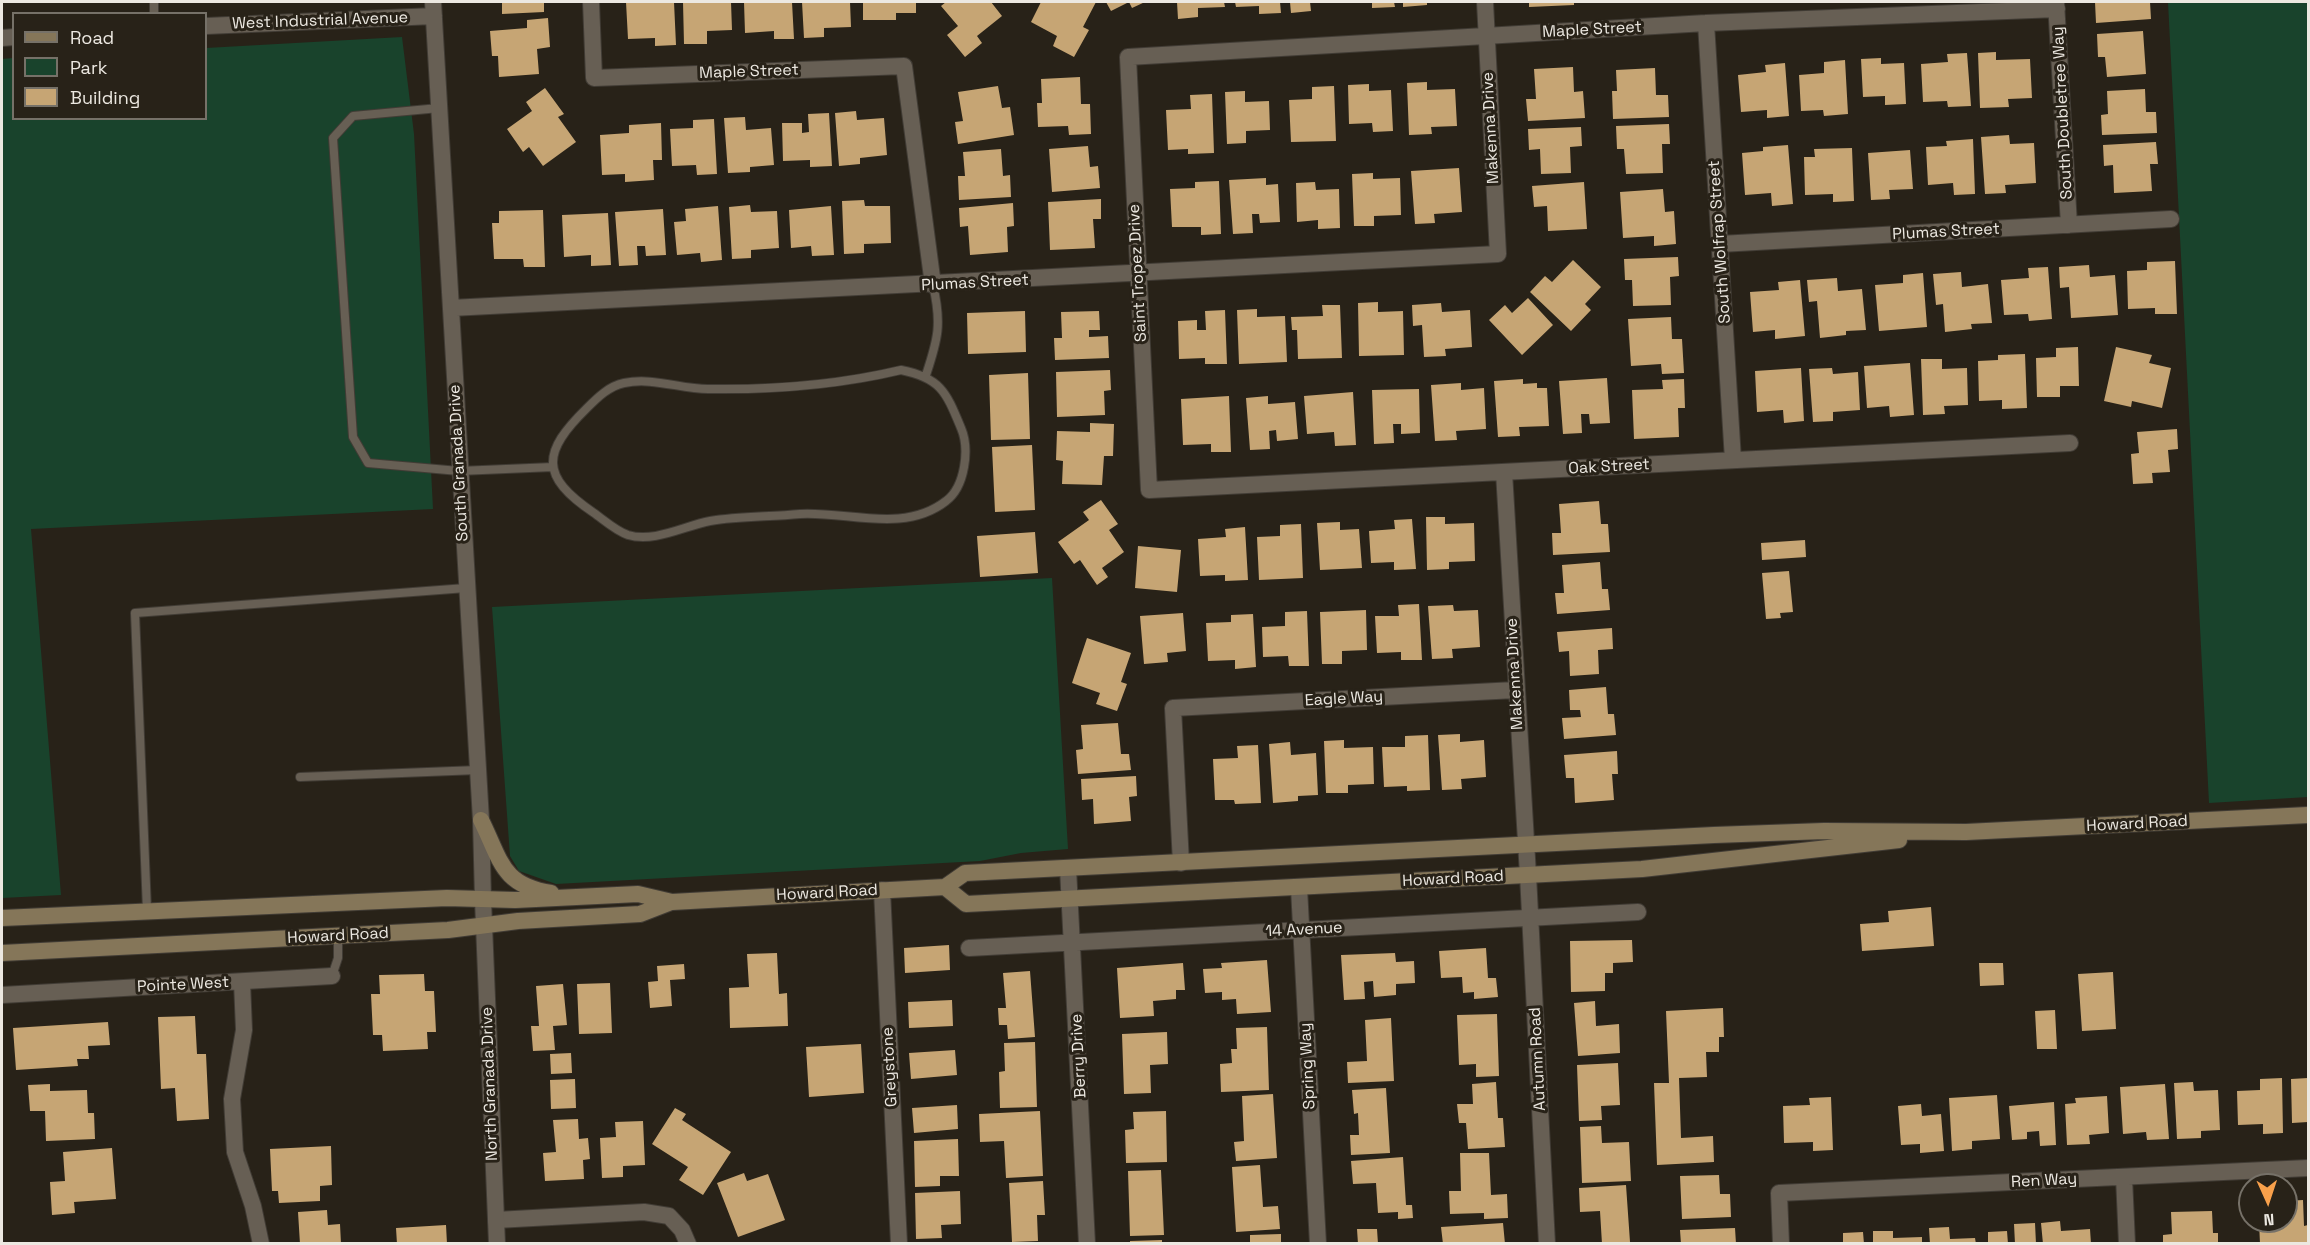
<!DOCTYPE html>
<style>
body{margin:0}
#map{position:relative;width:2310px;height:1245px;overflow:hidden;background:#282218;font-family:"Space Grotesk",sans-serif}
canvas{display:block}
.frame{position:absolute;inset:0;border:3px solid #ece8e1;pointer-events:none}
.legend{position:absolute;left:12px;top:12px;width:195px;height:108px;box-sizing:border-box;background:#282218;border:2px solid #767168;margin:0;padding:8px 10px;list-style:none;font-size:18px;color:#ece8e1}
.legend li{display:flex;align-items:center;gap:12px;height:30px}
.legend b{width:30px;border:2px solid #767168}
.north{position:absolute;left:2238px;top:1173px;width:60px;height:60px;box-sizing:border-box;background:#282218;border:2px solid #767168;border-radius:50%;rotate:177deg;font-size:16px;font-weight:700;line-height:24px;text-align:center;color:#ece8e1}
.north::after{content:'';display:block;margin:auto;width:21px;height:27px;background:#f8a04b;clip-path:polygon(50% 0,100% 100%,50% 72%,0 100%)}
</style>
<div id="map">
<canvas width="2310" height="1245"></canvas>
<div class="frame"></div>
<ul class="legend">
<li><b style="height:8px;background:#857659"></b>Road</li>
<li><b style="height:16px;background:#19432c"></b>Park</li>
<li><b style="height:16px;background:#c6a574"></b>Building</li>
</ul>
<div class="north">N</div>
</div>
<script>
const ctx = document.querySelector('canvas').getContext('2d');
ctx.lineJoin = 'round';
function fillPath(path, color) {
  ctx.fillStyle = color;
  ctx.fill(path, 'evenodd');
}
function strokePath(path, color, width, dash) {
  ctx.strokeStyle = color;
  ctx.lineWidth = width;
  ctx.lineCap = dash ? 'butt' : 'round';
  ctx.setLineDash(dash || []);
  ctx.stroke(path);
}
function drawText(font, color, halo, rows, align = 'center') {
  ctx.font = font + ' "Space Grotesk",sans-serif';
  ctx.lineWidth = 6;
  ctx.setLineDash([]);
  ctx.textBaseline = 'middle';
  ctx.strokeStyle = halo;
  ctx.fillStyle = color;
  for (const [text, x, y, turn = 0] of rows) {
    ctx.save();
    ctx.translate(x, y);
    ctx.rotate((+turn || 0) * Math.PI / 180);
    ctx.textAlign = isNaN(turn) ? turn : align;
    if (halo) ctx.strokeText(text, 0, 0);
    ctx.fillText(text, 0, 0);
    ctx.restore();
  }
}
const green = new Path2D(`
 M2168,2H2308V797L2209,803Z
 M402,37L414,134L433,509L31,529L61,895L2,898V59L13,58L14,118H206V48Z
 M1052,578L1068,849L1021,853L980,861L556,884L519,871L510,856L492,607Z`);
const building = new Path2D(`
 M502,2H544V12L502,14Z
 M626,2H674L676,45L655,46V38L628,39Z
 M683,2H731L732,30L707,31V44H684Z
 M744,2H792L794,39H774V31L745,33Z
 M802,2H850L851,27L824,28V37L804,38Z
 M863,2H916V13H896V20H863Z
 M946,2H991L1002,16L977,36L982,43L965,57L947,35L958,26L941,6Z
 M1041,2H1096L1083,27L1089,30L1074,57L1053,46L1057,36L1031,22Z
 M1106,2H1129L1111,11Z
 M1129,2H1145L1132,8Z
 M1177,2H1224L1225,7L1198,8V17L1178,19Z
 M1235,2H1280L1281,13L1259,14V6L1236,7Z
 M1290,2H1310L1311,11L1291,13Z
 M1372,2H1394L1395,7L1372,8Z
 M1403,2H1427V5L1403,7Z
 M1529,2H1574V5L1529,7Z
 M2095,2H2150L2151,19L2096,23Z
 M548,18L550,47L537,49L539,74L499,77L498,56H492L490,31L527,28V20Z
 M2143,31L2146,74L2107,77L2105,57H2098L2097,34Z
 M1996,52V60L2030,59L2032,98L2008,99L2009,107L1980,108L1978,53Z
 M1967,53L1971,106L1948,107L1947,101L1923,102L1921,64L1948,62L1947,54Z
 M1881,58V64L1904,63L1906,104L1885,105V96L1863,97L1861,59Z
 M1845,60L1848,114L1824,116L1823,110L1801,111L1799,75L1824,73V62Z
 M1785,63L1789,116L1767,118V110L1741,112L1738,75L1766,72L1765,65Z
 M1573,67L1574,92L1583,91L1585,118L1528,121L1526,99H1536L1534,69Z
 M1655,68L1656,95H1668L1669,117L1613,119L1612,91H1617L1616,70Z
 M1080,77L1081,104H1090L1091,134L1069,135L1068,126L1038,127L1037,103H1042L1041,79Z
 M1427,82V90L1455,89L1457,126L1431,127L1432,134L1409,135L1407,83Z
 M1369,84V91L1391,90L1393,131L1373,132L1372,123L1349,124L1348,85Z
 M998,86L1002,108L1010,107L1014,135L958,144L955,122L963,121L958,92Z
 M1334,86L1336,141L1291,142L1289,100L1312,99V87Z
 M545,88L564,114L558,117L576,142L543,166L529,147L523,152L507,129L532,111L526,102Z
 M2145,89L2146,112H2156L2157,133L2102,135L2101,115L2108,114L2107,91Z
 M1245,91V102L1269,101L1270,130L1246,131V143L1227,144L1225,92Z
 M1212,94L1214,153L1188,154V149L1168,150L1166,110L1191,109L1190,95Z
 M856,111L857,120L884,118L887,155L860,158V164L839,166L835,113Z
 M829,113L832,166L810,167V160L783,161L782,123H802V133L809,132L808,114Z
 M745,117L746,130L771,128L774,165L750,167V172L728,173L724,118Z
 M714,119L717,174L697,175L696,165L672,166L670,129L693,128V120Z
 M661,123L662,160H653L654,180L625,182V174L602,175L600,135L629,133V125Z
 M1669,124L1670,144H1662L1663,173L1626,174L1624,149H1617L1616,126Z
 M1581,127L1582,146L1570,147L1571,173L1541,174L1540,149L1529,150L1528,129Z
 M2009,135L2010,144L2034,143L2036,183L2005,185L2006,193L1985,194L1981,137Z
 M1973,139L1975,194L1954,195L1953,183L1928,185L1926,147L1947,146L1946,141Z
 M2156,142L2158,164H2150L2152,191L2114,193L2113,165L2104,166L2103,145Z
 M1788,145L1793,204L1772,206L1771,193L1745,195L1742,153L1763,151V147Z
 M1088,146L1090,167L1098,166L1100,188L1052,192L1049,149Z
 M1852,148L1854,201L1833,202V194L1805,195L1804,157H1815L1814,149Z
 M1001,149L1003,176L1010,175L1011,197L959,200L958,176H965L963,152Z
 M1910,150L1913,189L1889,190L1890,199L1871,200L1868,153Z
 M1459,168L1462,212L1434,214L1435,223L1415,224L1411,171Z
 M1373,173V179L1400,178L1401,215L1374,216V226H1354L1352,174Z
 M1266,178V185L1278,184L1280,222L1260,223L1259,214H1252L1253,233L1233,234L1229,180Z
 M1219,181L1221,234L1201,235V227H1172L1170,189L1195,188V182Z
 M1315,182L1316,190L1339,189L1340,228L1318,229V220L1297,222L1296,183Z
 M1584,182L1587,229L1548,231L1547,206L1534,207L1532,186Z
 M1663,189L1665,212L1674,211L1676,244L1654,246V236L1623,238L1620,192Z
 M1101,199V219H1093L1095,248L1050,250L1048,202Z
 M864,200L865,206H890L891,243L864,244V253L844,254L842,201Z
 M1013,203L1014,226L1007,227L1008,252L970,255L968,226L960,227L959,208Z
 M750,205L751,212L777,211L779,248L751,250V258L732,259L729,207Z
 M718,206L722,260L701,262L700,253L677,255L674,222L686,221L685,209Z
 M831,206L834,255L812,256L811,246L791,248L789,210Z
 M663,209L666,255L646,256L645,246H637L638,265L619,266L615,212Z
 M543,210L545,267H524L523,259H494L492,223H499V211Z
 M608,213L611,265L591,266V255L564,257L562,215Z
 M1678,257L1679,276L1670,277L1671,305L1633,306L1632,280H1625L1624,259Z
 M1573,260L1601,287L1585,304L1591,310L1571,331L1530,292L1545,276L1552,282Z
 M2175,261L2177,314H2155V308L2128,309L2127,271L2147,270V262Z
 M2089,265L2090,277L2115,275L2118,315L2071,318L2069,287L2060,288L2059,267Z
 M2048,267L2052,319L2029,321L2028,314L2004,315L2001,280L2029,278L2028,268Z
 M1961,272L1962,287L1988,284L1992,323L1971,324L1972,329L1945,332L1943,304L1936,305L1933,274Z
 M1923,273L1927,327L1879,331L1875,285L1903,283V275Z
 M1837,278L1838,291L1862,289L1866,330L1846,331V335L1820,338L1817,301L1809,302L1807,280Z
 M1800,280L1805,336L1775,339V330L1753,332L1750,292L1779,290L1778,282Z
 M1528,298L1553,325L1522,355L1489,320L1505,305L1512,313Z
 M1378,302V312L1403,311L1404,355L1359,356L1358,303Z
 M1441,303L1442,312L1470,310L1472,347L1445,349L1446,356L1424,357L1422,325L1413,326L1412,305Z
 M1322,305H1340L1342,358L1298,359L1297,330H1292L1291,317L1323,316Z
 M1257,309V317L1285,316L1287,362L1239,364L1237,310Z
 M1225,310L1227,364H1205V358L1179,359L1178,321L1197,320V330H1206L1205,311Z
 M1025,311L1026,352L968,354L967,313Z
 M1099,311L1100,330H1089V337L1108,336L1109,358L1055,360L1054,338H1062L1061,312Z
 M1671,317L1672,339H1682L1684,373L1662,374L1661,364L1631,366L1628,319Z
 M2078,347L2079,386H2060V397H2037L2036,358L2056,357V348Z
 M2116,347L2152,355L2149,363L2171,368L2162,408L2132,401L2131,407L2104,401Z
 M2025,354L2027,408L2002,409V400L1979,401L1978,361L1998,360V355Z
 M1921,359H1942V369L1967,368L1968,405L1944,406L1945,414L1923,415Z
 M1910,363L1914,415L1890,417L1889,406L1867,408L1864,366Z
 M1801,368L1804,421L1784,423L1783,410L1757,412L1755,371Z
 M1832,368L1833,374L1858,372L1860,410L1833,412V421L1813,422L1809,369Z
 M1110,370L1111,390L1104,391L1105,415L1057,417L1056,372Z
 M1028,373L1030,439L991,440L989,375Z
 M1607,378L1610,423L1590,424L1589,414H1581L1582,433L1563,434L1559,381Z
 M1523,379V384L1537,383V388H1547L1549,426L1519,427L1520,436L1498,437L1494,381Z
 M1684,379L1685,408H1678L1679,437L1634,439L1632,390L1663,389L1662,380Z
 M1461,383V390L1484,388L1486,429L1456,431L1457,440L1435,441L1431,385Z
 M1419,389L1420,433L1401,434V424H1393L1394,443L1374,444L1372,390Z
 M1353,392L1356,445L1335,446L1334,432L1307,434L1304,396Z
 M1229,396L1231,452H1211V444L1183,445L1181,399Z
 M1268,396V404L1295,402L1298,439L1277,441L1276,430L1269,431L1270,449L1250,450L1246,398Z
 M1090,423L1114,424L1113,456H1104L1102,485L1062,484L1063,461L1056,460L1057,431L1090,432Z
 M2177,429L2178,449L2168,450L2170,472L2152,473L2153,483L2133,484L2131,454L2139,453L2137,432Z
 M1032,445L1035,510L995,512L992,447Z
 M1101,500L1118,524L1109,530L1124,552L1102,568L1108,577L1097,585L1080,560L1074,564L1058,542L1089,520L1083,512Z
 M1599,501L1601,524H1608L1610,552L1553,555L1552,533H1561L1559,504Z
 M1426,517H1445V524L1474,523L1475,561L1449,562V569L1427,570Z
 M1412,519L1416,569L1394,570V562L1371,563L1369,531L1395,529L1394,520Z
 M1340,522V530L1359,529L1362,568L1320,570L1317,523Z
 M1301,524L1303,578L1259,580L1257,537L1280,536V525Z
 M1245,527L1248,580L1225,581V575L1200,576L1198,539L1226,537L1225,529Z
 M1035,532L1038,573L980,577L977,536Z
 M1805,540L1806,557L1762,560L1761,543Z
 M1138,546L1181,550L1177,592L1135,588Z
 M1600,562L1602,589H1608L1610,610L1557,614L1555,593H1564L1562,565Z
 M1789,571L1793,612L1780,613L1781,618L1766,619L1762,573Z
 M1419,604L1422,660H1401V652L1377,653L1375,616H1399L1398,605Z
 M1453,605L1454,611L1478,610L1480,647L1452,649L1453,658L1432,659L1428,606Z
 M1366,610L1367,650L1342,651V664H1322L1320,612Z
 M1307,611L1309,666H1289L1288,656L1263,657L1262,627L1285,626V612Z
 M1183,613L1186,651L1167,653L1168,662L1144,664L1140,616Z
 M1253,614L1256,667L1235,669V660L1208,661L1206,623L1231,622V615Z
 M1612,628L1613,649L1598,650L1599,674L1570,676L1569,651L1559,652L1557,632Z
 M1087,638L1131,653L1121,682L1127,684L1117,711L1096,704L1100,693L1072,683Z
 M1606,687L1608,714H1614L1616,735L1564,739L1562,718L1581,717L1580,710H1570L1569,690Z
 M1118,723L1121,754H1129L1131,770L1078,774L1076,750L1083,749L1081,725Z
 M1460,734V742L1484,740L1486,777L1461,779L1462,789L1442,790L1438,735Z
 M1428,735L1430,790L1407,791V786L1384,787L1382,747H1405V736Z
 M1344,740V748L1373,747L1374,784L1348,785V793H1326L1324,741Z
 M1290,742L1291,755L1316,753L1318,795L1298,796V801L1273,803L1269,744Z
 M1258,745L1261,803L1235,804L1234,800H1215L1213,759L1238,758L1237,746Z
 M1617,751L1618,774H1612L1614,800L1575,803L1574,778H1566L1564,755Z
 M1136,776L1137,796L1129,797L1131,821L1094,824L1093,799L1082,800L1081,779Z
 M1931,907L1934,946L1862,951L1860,924L1889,922L1888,911Z
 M1632,940L1633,962L1613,963V973H1605V991L1571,992L1570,941Z
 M949,945L950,970L905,973L904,948Z
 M1486,948L1488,978H1496L1498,997L1474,999V992L1463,993L1462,977L1441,978L1439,951Z
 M777,953L779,994L787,993L788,1026L730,1028L729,988L749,987L747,954Z
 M1395,953L1396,962L1414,961L1415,983L1396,984V995L1374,997L1373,981L1364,982L1365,999L1344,1000L1341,955Z
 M1267,960L1271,1012L1237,1014L1236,999L1222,1000V992L1205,993L1203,969L1222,968L1221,963Z
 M1183,963L1185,990H1176V999L1153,1001L1154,1016L1120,1018L1117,968Z
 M1979,963H2003L2004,985L1980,986Z
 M684,964L685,979L670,980L672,1006L650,1008L648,982L658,981L657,966Z
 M1030,971L1035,1037L1008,1039L1007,1025H999L998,1008H1006L1003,973Z
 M2113,972L2116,1029L2082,1031L2078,974Z
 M424,974L425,991H434L436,1032H427L428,1049L383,1051L382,1035H373L371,994H380L379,975Z
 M610,983L612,1033L579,1034L577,984Z
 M563,984L567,1025L553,1026L555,1050L533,1051L531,1026H539L536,986Z
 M952,1000L953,1026L909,1028L908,1002Z
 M1595,1001L1596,1026L1619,1024L1620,1053L1578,1056L1574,1003Z
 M1723,1008L1724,1037H1719V1052H1706L1707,1077L1679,1078L1681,1138L1713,1136L1714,1162L1657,1165L1654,1083H1669L1666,1011Z
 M2055,1010L2057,1049H2037L2035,1011Z
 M1497,1014L1499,1076L1476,1077V1064L1459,1065L1457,1015Z
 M195,1016L197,1054H206L209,1119L177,1121L175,1088L161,1089L158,1017Z
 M1391,1018L1394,1081L1348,1083L1347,1062L1367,1061L1365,1020Z
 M108,1022L110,1045L88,1046L89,1059H77L78,1066L16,1070L13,1028Z
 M1267,1027L1269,1090L1221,1092L1220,1064L1232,1063L1231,1049H1237L1236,1028Z
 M1167,1032L1168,1064L1150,1065L1151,1093L1124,1094L1122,1034Z
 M1035,1042L1037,1107L1000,1108L999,1072L1005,1071L1004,1043Z
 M861,1044L864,1093L809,1097L806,1047Z
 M955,1050L957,1075L911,1079L909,1053Z
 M571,1053L572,1073L551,1074L550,1054Z
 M1618,1063L1620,1105L1601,1106L1602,1120L1579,1121L1577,1065Z
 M2282,1078L2283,1133L2263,1134V1124L2238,1125L2237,1091L2260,1090V1079Z
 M2308,1078V1122L2292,1123L2291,1079Z
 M575,1079L576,1108L551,1109L550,1080Z
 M1496,1082L1498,1118H1503L1505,1147L1468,1149L1466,1123H1459L1457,1104H1473L1472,1084Z
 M2193,1082L2194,1091L2218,1090L2220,1130L2201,1131V1138L2177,1139L2174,1083Z
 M50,1084V1091L87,1090L88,1113H94L95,1139L46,1141L45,1111H30L28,1085Z
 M2165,1084L2169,1139L2147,1140L2146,1132L2123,1134L2120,1087Z
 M1386,1088L1390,1153L1351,1155L1350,1135H1359L1358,1113L1354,1114L1352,1090Z
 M1273,1094L1277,1158L1236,1161L1234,1142L1244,1141L1242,1096Z
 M1997,1095L2000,1139L1972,1141V1149L1952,1151L1949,1098Z
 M2107,1096L2109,1133L2089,1135L2090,1144L2067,1145L2065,1104L2076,1103L2075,1098Z
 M1831,1097L1833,1150L1813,1151V1142L1784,1143L1783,1106L1810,1105L1809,1098Z
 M2054,1102L2056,1145L2040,1146L2039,1131L2027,1132V1139L2012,1140L2009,1106Z
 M1921,1104L1922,1116L1941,1114L1944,1151L1920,1153V1144L1901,1145L1898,1106Z
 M957,1105L958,1129L914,1133L912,1108Z
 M675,1108L686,1114L682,1120L731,1152L703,1195L679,1180L688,1167L652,1144Z
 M1040,1111L1043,1176L1006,1178L1004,1141L980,1142L979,1114Z
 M1166,1111L1167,1162L1126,1163L1125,1130L1134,1129L1133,1112Z
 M578,1119L579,1139L588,1138L590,1159L583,1160L584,1179L545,1181L543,1153L556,1152L553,1120Z
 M643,1121L645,1165L623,1166V1177L602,1178L600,1138L616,1137L615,1122Z
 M1601,1126L1602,1143L1629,1142L1631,1181L1582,1183L1580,1127Z
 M958,1139L959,1176H940V1186L915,1187L914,1141Z
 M331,1146L332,1185L320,1186V1201L279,1203L278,1191H272L270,1149Z
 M112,1148L116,1199L74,1202L75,1213L52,1215L50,1182L65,1181L63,1152Z
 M1460,1153H1489L1491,1195L1507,1194L1508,1218L1484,1219V1213L1450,1214L1449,1191H1461Z
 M1403,1157L1406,1205H1412L1413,1218L1398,1219V1212L1378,1213L1376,1183L1353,1184L1351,1161Z
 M1260,1165L1263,1207L1278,1206L1280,1229L1236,1232L1232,1167Z
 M1161,1170L1164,1235L1130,1236L1128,1171Z
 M744,1173L747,1181L768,1174L785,1220L738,1237L717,1183Z
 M1719,1175L1720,1194H1730L1731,1217L1682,1219L1680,1176Z
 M1043,1181L1045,1215H1037L1038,1241L1012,1242L1009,1183Z
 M1626,1185L1630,1242L1602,1244L1600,1211L1580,1212L1579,1188Z
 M960,1191L961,1224L941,1225L942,1238L916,1239L915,1193Z
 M2303,1200L2304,1226L2308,1225V1244H2260L2259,1221H2286V1201Z
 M327,1210L328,1225L340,1224L341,1244H300L298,1212Z
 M2212,1211L2213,1233H2218V1244H2163V1235L2172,1234L2171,1212Z
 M2060,1221L2061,1231L2090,1229L2091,1244H2043L2041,1223Z
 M1503,1223L1505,1244H1443L1441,1227Z
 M2035,1223L2036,1244H2015L2014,1224Z
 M446,1225L447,1244H397L396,1228Z
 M1949,1227L1950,1239L1975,1238L1976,1244H1930L1929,1228Z
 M1735,1228L1736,1244H1681L1680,1230Z
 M1357,1229H1377L1378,1244H1358Z
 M1873,1231H1893V1238L1922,1237V1244H1873Z
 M2007,1231L2008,1244H1988V1232Z
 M1863,1232L1864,1244H1843V1233Z
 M1281,1234V1244H1250V1235Z
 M1162,1240V1244H1130V1241Z`);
const service = new Path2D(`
 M154,2V14
 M439,108L353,116L333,138L353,437L368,463L459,471L553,467
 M901,370C941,378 946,392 961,428C970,449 965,487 946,501C904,534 847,511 800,514C770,517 739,516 710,521C684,526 654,543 628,535C616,531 604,520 594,513C539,476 542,452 587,408C597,398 609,386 624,383C653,377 680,389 708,389C773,390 838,385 901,370Z
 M926,375C938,339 942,324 933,285
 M300,777L478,770
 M147,910L135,613L466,588
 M332,976L338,958V936`);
const minor = new Path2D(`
 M433,2L481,820L483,900
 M591,2L594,78L904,66L933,285
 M2056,2L2069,225
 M2057,9L1706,23L1128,57L1149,490L2070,443
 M1706,23L1733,460
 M206,26L434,16
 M2,38L14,37
 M1720,244L2171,219
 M451,308L1498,254L1485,2
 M1504,472L1528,875L1547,1244
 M1181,863L1173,708L1515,690
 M1068,868L1087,1244
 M1299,888L1318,1244
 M882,890L899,1244
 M969,948L1638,912
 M242,982L244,1030L232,1099L235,1152L253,1206L261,1244
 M2,995L332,976
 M2124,1177L2127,1244
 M496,1220L644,1212L669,1216L682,1230L688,1244
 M1781,1244L1779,1193L2308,1168`);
const tertiary = new Path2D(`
 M483,900L497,1244`);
const secondary = new Path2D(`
 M481,820C501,860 501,885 551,893
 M945,887L966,904L1642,869L1899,840
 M2,918L447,898L515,900L638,894L672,902L945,887L965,873L1714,835L1824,831L1966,832L2308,815
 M2,953L448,930L518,921L640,914L671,902`);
const streetNames = [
 ["West Industrial Avenue",320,21,-2],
 ["Maple Street",1592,30,-3],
 ["Maple Street",749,72,-2],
 ["South Doubletree Way",2063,113,-93],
 ["Makenna Drive",1491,128,-93],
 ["Plumas Street",1946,232,-3],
 ["South Wolfrap Street",1720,242,-94],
 ["Saint Tropez Drive",1138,273,-93],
 ["Plumas Street",975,283,-3],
 ["South Granada Drive",459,463,-93],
 ["Oak Street",1609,467,-3],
 ["Makenna Drive",1515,674,-93],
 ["Eagle Way",1344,699,-3],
 ["Howard Road",2137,824,-3],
 ["Howard Road",1453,879,-3],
 ["Howard Road",827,893,-3],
 ["14 Avenue",1304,930,-3],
 ["Howard Road",338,936,-3],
 ["Pointe West",183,985,-3],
 ["Berry Drive",1079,1056,-93],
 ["Autumn Road",1538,1059,-93],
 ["Spring Way",1308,1066,-93],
 ["Greystone",890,1067,-93],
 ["North Granada Drive",490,1084,-92],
 ["Ren Way",2044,1181,-3]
];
fillPath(green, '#19432c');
fillPath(building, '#c6a574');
strokePath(service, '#413c35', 10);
strokePath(minor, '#413c35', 18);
strokePath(tertiary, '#413c35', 18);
strokePath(secondary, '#413c35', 18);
strokePath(service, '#675f54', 8);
strokePath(minor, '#675f54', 16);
strokePath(tertiary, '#675f54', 16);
strokePath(secondary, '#857659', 16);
drawText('16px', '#ece8e1', '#282218', streetNames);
</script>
